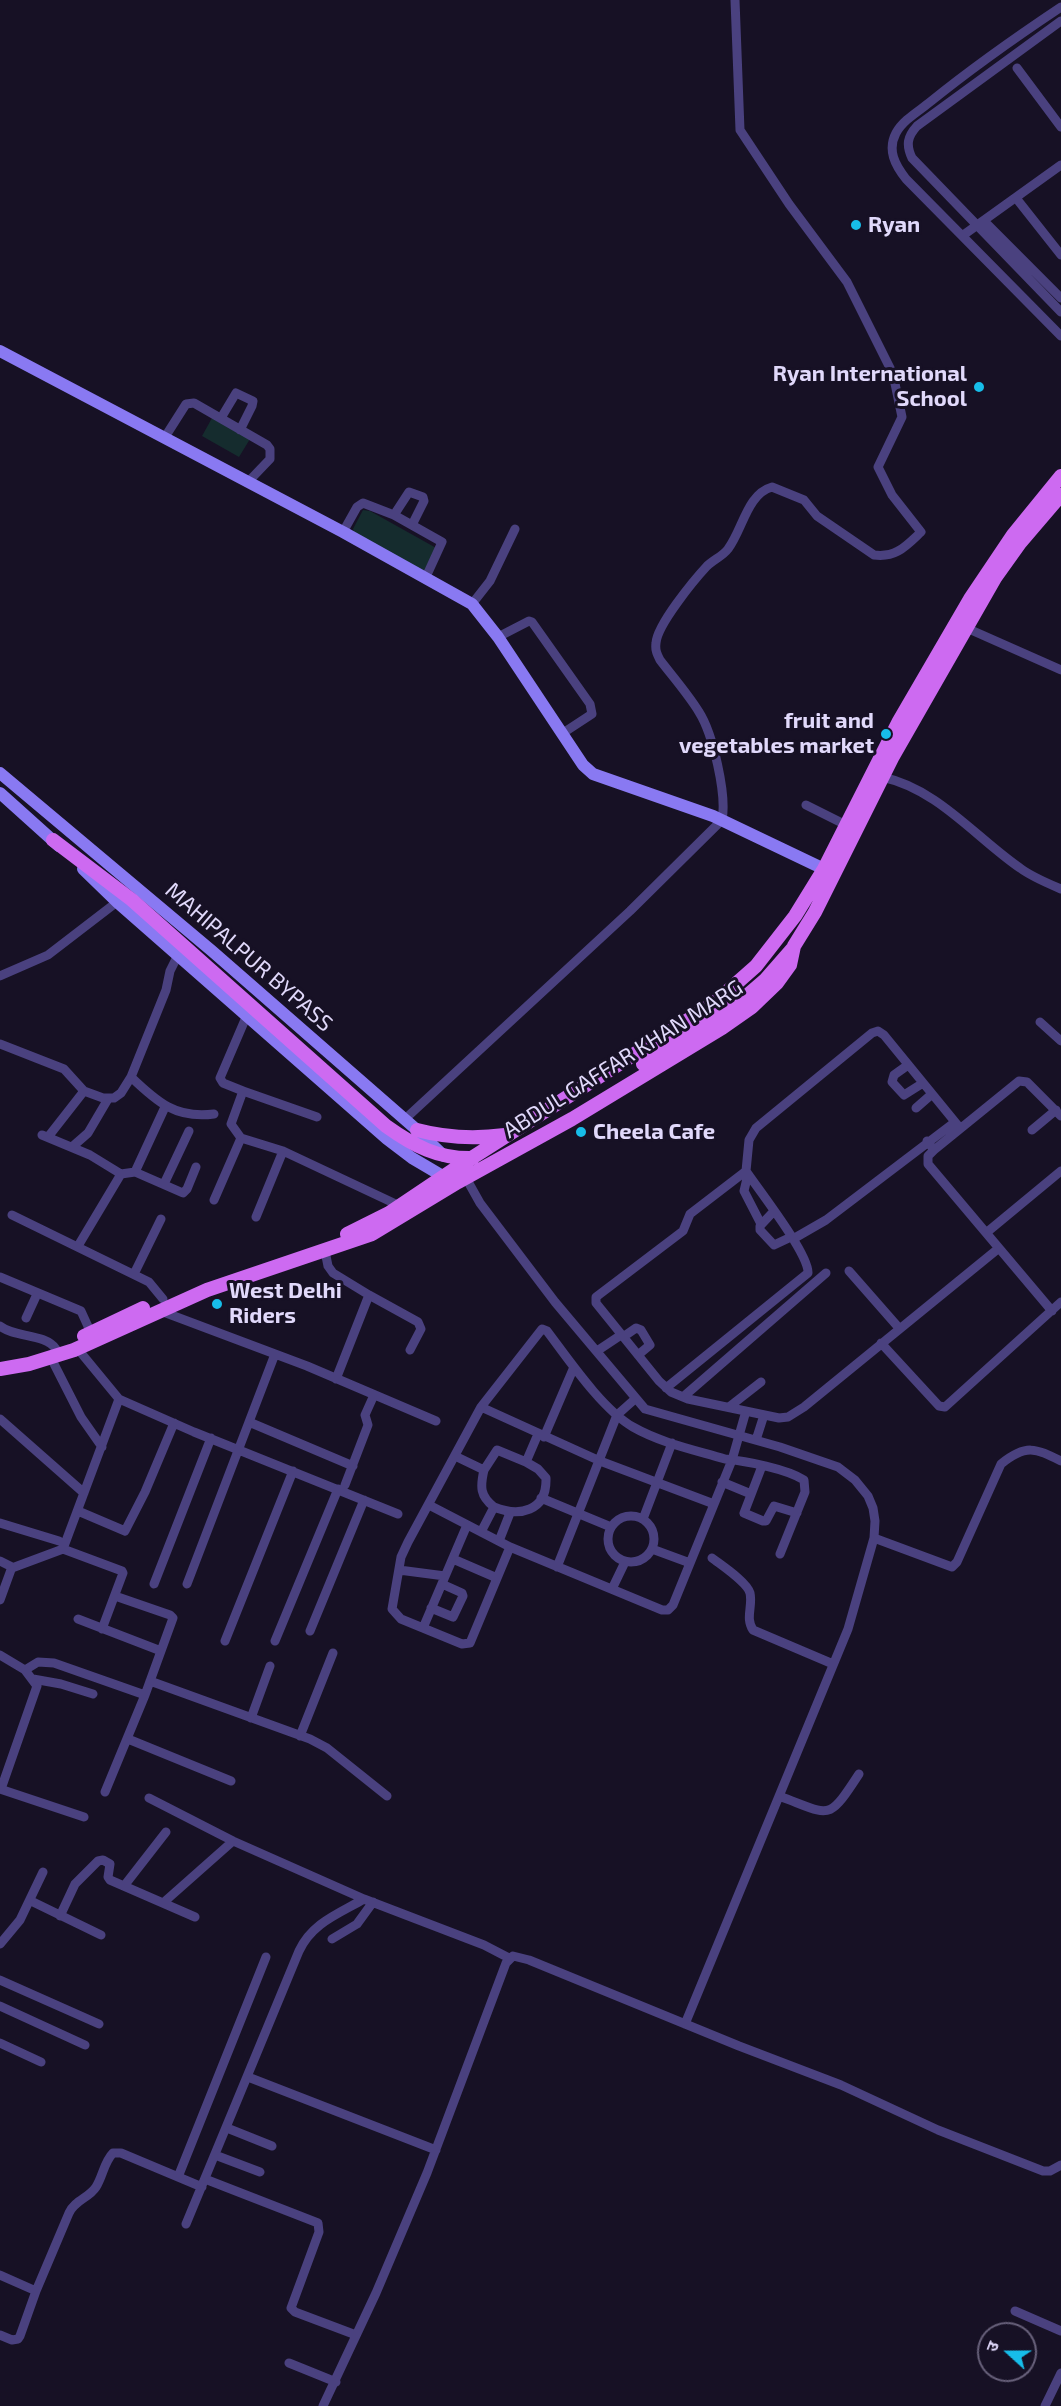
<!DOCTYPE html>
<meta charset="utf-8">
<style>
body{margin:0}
#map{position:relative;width:1061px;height:2406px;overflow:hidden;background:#171125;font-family:"Exo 2","Noto Sans Devanagari",sans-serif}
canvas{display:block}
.north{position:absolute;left:977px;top:2322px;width:60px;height:60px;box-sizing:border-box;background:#171125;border:2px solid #68617b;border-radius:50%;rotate:291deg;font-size:16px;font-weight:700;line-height:24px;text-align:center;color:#e1d9fb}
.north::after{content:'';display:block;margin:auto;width:21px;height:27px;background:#17bde9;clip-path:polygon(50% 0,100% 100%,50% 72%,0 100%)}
</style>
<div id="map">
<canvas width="1061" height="2406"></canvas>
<div class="north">उ</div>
</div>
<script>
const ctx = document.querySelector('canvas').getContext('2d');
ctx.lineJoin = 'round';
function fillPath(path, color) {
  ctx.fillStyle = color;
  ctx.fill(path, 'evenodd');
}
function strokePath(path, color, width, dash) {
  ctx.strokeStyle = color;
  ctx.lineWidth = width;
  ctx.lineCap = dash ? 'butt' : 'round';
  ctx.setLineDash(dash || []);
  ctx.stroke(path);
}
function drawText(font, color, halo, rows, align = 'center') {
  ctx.font = font + ' "Exo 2",sans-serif';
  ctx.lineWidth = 6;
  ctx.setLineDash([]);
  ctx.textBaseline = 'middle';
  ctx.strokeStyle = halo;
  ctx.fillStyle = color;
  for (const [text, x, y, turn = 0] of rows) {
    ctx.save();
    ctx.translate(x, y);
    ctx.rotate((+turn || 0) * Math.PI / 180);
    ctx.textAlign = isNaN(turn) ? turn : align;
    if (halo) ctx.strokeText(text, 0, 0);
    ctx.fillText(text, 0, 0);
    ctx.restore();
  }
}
const green = new Path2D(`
 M212,418L250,439L239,457L202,436Z
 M363,510L370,511L438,549L430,570L423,571L354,534L353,529Z`);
const street = new Path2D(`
 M1061,7C1016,37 972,68 930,102C919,111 903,120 896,133C887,150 895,165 906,179L1061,336
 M1061,21L917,126C907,137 906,145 912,158L1061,312
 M1017,68L1061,127
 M1016,198L1061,255
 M984,221L1061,298
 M962,236L1061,165
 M221,418L236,393L253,401L252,406L240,430
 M165,437L186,404L194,403L267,445L270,449V459L248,482
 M394,515L409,492L423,497L424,501L412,525
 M343,532L357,507L363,503L394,515L442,542L426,577
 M472,604L490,581L515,529
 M962,626L1061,670
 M498,637L529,621L532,622L590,704L592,714L563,733
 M882,777C938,789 975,837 1020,868C1032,877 1047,883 1061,889
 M806,805L846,825
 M0,976L48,955L117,902
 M1040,1022L1061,1041
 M0,1044L64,1069L84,1091L103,1098H114L121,1093L131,1077L166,990L170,971L178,955
 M908,1065L894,1075L892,1082L904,1095L923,1083
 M131,1077C157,1102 176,1119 214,1114
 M243,1091L317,1117
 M165,1107L135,1172L183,1193L187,1189L196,1167
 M916,1108L932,1094
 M405,1119L630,911L722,820C727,795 713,734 699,712C688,694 673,677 660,660C657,654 655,650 656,643C657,625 694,580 707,566C713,560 723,556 728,549C743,529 747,494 772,487L804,500L817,516L874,555C896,558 906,546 921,532L892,495L878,467L902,417L893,374L847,282L789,204L740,130L735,0
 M960,1128L884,1035L878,1031L872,1033L756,1128L749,1140L746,1171L690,1214L683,1231L596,1297V1303L659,1381L671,1392L688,1399L779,1418L788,1417L804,1407L999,1248
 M1032,1130L1056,1110
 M42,1135L90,1155L121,1174L135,1172
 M48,1137L84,1091
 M241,1138L231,1124L243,1091L223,1083L220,1078L247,1015
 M927,1141L934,1150L928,1156V1164L1052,1311
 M72,1147L88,1133L108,1099
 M934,1150L1019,1081L1027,1082L1061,1116
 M748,1174L744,1191L761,1224
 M466,1178L480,1203L555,1302L645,1409L780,1447L838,1467L855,1480L868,1496L873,1508L875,1521L874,1538L848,1629L685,2024
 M164,1184L189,1131
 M214,1200L241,1138L283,1151L400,1206
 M774,1211L760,1226V1230L774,1245L791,1237
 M12,1215L149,1282L163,1299
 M256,1217L283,1151
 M986,1233L1061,1171
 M793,1239L826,1220L955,1122
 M78,1246L121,1174
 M325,1251L328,1266L333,1273L369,1295L336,1379
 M849,1271L899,1328
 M134,1274L161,1219
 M0,1277L81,1311L91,1333
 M369,1295L418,1322L421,1329L410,1350
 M158,1310L307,1366L436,1421
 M26,1318L37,1294
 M0,1326C15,1338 45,1333 56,1349
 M623,1337L636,1328L641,1330L650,1345L638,1355
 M881,1343L939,1406L945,1407L1061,1302
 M77,1348L119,1399L194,1432L398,1514
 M597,1351L621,1335
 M51,1358L81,1417L102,1447
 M666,1388L808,1273C809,1254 758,1189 746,1171
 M683,1397L826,1273
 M481,1407L600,1461L714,1504
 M729,1407L761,1382
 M746,1411L732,1460L673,1605L668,1610H662L510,1547L470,1643L462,1644L401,1619L392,1609L401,1557L408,1542L481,1407L542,1329L547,1331C569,1360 602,1409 633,1427C661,1443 695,1450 725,1459C746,1461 787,1469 804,1480L805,1492L780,1554
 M0,1419L84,1493
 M249,1422L353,1466
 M544,1437L574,1367
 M756,1440L764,1415
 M455,1456L484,1470C480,1487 480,1496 494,1507
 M762,1466L744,1513L763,1521H766L774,1506L797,1513
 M484,1470L497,1450L526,1462L538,1434
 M722,1482L751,1494
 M345,1485L368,1425L365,1415L374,1395
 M541,1498L611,1527
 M429,1505L510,1547
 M78,1511L125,1531L145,1492L174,1423
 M608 1539a23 23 0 1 1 46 0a23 23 0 1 1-46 0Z
 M643,1519L672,1443
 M0,1523L59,1541
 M481,1532L494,1507C519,1517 547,1512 546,1478L538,1469L526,1462
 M874,1538L952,1567L957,1562L1001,1464C1026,1444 1035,1448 1061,1461
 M499,1541L510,1513
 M63,1549L119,1399
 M652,1549L690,1563
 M712,1558C721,1565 747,1582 750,1593C753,1606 745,1618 753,1630L833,1664
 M453,1559L497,1578
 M0,1561L12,1567L0,1600
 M557,1567L617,1415L635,1399
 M12,1568L63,1549L122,1571L123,1573L102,1629
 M399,1570L445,1576
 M154,1584L211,1438
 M187,1584L275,1354
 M612,1589L625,1562
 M431,1608L453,1617L463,1596L462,1593L442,1584
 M78,1619L161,1651
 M423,1628L467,1525
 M310,1631L364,1500
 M225,1641L293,1471
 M275,1641L338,1489
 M0,1655L25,1670L37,1686L1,1789
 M25,1670L38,1662L54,1663L145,1695
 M33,1679L61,1684L93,1694
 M150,1681L310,1739L327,1748L387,1796
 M251,1718L270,1666
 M300,1736L333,1653
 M128,1739L231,1781
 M0,1789L84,1817
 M105,1792L145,1695L173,1618L170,1615L115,1596
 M779,1796C831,1815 827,1823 859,1774
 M149,1798L233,1841L364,1899
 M124,1886L166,1832
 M31,1901L101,1935
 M163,1903L233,1841
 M60,1916L75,1884L98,1861L103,1860L110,1864L108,1877L110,1880L195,1917
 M332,1939L357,1924L373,1902
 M0,1944L20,1920L43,1872
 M0,1980L99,2024
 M0,2006L85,2045
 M0,2043L41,2062
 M248,2077L436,2150
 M227,2128L272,2146
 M215,2155L260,2172
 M178,2177L266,1957
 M205,2179L318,2223L319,2232L291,2308L295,2312L356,2335
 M186,2224L299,1951C312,1923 338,1914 364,1899L484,1945L509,1958
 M0,2275L36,2291
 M1015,2311L1061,2331
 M0,2335L12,2340L18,2339L20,2336L36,2291L69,2213C75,2200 89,2198 96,2187C103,2176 104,2162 113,2153H121L202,2187
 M289,2363L336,2382
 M323,2406L376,2293L427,2173L506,1963L513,1956L529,1960L739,2046L841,2085L938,2130L1043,2171H1050L1061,2165
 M1045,2406L1061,2373`);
const secondary = new Path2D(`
 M0,351L343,532L472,604L498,637L583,765L593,774L713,816L824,869
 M0,773L212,951L417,1130L444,1156
 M0,793L59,846
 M83,869L117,902L387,1139L412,1158L451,1181`);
const primary = new Path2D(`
 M53,840L132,900L386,1126C414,1146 438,1159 473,1158
 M643,1064L736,1005L765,980L793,948
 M417,1130C447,1138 474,1139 505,1135
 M347,1234L389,1213L456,1168L713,1004L756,966L795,916L824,869L899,721L970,599L1013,535L1061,476
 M84,1336L143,1308
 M0,1369L29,1364L74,1350L207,1290L372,1234L458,1182L572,1119L722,1028L752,1007L777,983L790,965L794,946L815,912L892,758L995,578L1020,543L1061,495`);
const markers = [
 [856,225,6,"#17bde9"],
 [979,387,6,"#17bde9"],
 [886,734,6,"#17bde9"],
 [581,1132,6,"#17bde9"],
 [217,1304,6,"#17bde9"]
];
const poiNames = [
 ["Ryan",868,225],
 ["Ryan International",967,374,"right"],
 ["School",967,399,"right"],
 ["fruit and",874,721,"right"],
 ["vegetables market",874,746,"right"],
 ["Cheela Cafe",593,1132],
 ["West Delhi",229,1291],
 ["Riders",229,1316]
];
const streetNames = [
 ["MAHIPALPUR BYPASS",249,957,41],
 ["ABDUL GAFFAR KHAN MARG",623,1059,-32]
];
fillPath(green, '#152c2e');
strokePath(street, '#4a417f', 9);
strokePath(secondary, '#8979f2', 12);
strokePath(primary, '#cd6af1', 14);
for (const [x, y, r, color] of markers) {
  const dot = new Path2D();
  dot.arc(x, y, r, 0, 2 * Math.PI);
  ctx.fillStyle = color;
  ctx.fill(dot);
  strokePath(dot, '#171125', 2);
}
drawText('bold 22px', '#e1d9fb', '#171125', poiNames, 'left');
drawText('22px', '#e1d9fb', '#171125', streetNames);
</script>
